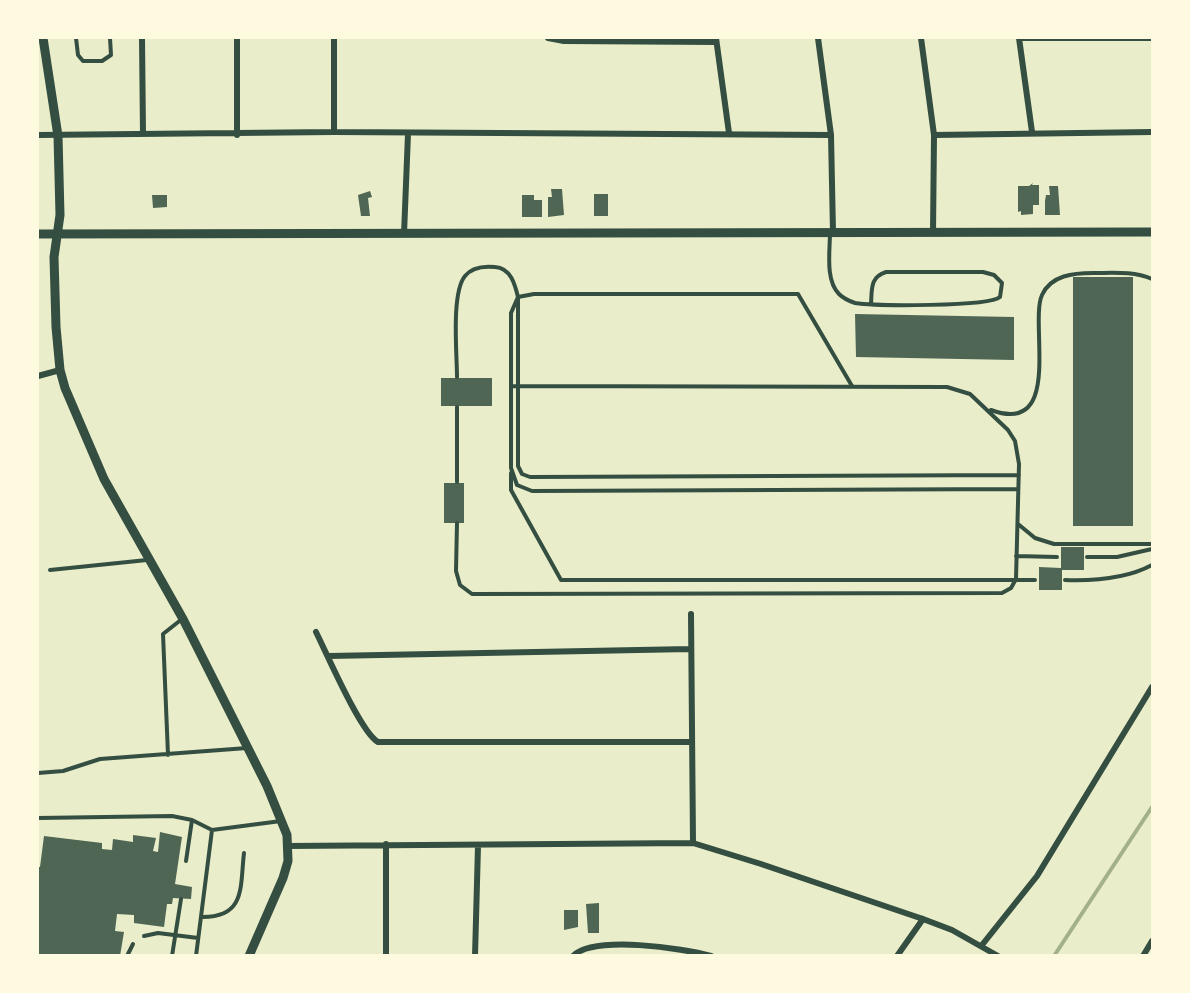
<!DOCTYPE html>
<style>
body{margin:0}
#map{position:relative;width:1190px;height:993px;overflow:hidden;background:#e9edc9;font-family:Figtree,sans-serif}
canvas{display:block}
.frame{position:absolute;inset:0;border:39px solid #fefae0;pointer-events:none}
</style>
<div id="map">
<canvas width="1190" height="993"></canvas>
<div class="frame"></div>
</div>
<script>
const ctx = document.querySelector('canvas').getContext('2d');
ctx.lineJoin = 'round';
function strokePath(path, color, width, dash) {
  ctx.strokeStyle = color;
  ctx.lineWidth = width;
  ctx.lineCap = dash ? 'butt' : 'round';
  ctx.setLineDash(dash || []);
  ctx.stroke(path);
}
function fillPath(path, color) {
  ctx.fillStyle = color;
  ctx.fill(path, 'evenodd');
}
const stream = new Path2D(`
 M1054,956L1152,807`);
const building = new Path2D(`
 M1033,183L1032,185H1039V205H1033V214L1021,215V211L1018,212V186H1029Z
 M1049,186H1058L1060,215H1045V201L1046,195H1050Z
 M551,189H562L564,215L548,217V197H552Z
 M370,191L372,197L368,198L370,216H361L358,195Z
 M594,194H608V216H594Z
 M152,195H167V207L153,208Z
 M522,195H534V200H542V217H522Z
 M1073,277H1133V526H1073Z
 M855,314L1014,317V360L856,357Z
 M441,378H492V406H441Z
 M444,483H464V523H444Z
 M1061,547H1084V570H1062V590H1039V567L1061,568Z
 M160,832L182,837L175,884L192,887L191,899L173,898L172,904H167L164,927L134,923V915L117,914L115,931L124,932L120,956H38V867H40L44,836L102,843V849L112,850L113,839L133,842V835L156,838L153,851L158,852Z
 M599,903V933H588L586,904Z
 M564,910H578V927L564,930Z`);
const service = new Path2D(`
 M76,38L78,55L83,61H102L111,55L110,38
 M830,232C830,251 825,280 839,294C843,298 849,301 855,303C875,306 988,307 1000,297L1002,283L994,275L983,272H886C870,277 872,289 871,304
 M457,377C457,354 451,293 465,276C472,267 485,266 495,267C511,268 515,285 518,297V466L522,474L530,477L1019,475
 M852,386L798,294H534L518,297L511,313V468L517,485L532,491L1018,489
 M991,410C1064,437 1029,323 1042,295C1051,275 1074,273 1093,273C1114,273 1133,271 1152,279
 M511,473V490L561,580H1035
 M457,482V407
 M457,523L456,571L460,585L472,594L1002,593L1011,588L1016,579L1019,464L1015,441L1008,430L970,394L947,387L511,386
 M1018,524L1035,538L1054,544H1152
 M1016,556L1057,557
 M1087,557H1117L1152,549
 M50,570L147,560
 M1065,580C1094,581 1126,579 1152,565
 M168,755L163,634L182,619
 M38,773L63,771L100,759L247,748
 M38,818L172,816L192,820
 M186,861L192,820L212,830L281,821
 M203,917C246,917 240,886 244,853
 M144,936L158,933L198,938
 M127,956L133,944
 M172,956L181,899
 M196,956L212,830`);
const minor = new Path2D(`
 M142,38L143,134
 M548,38L564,41L716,42
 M716,38L729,133
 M818,38L831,135L833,232
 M921,38L934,135L933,233
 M1019,38H1152
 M1019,38L1032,132
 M334,132V38
 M38,135L334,132L831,135
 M237,135V38
 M934,135L1152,132
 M404,234L408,134
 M38,376L60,370
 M691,614L693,843
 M316,632C327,654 361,733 378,742H691
 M329,656L690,649
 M287,846L693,843L761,864L923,919L952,930L998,956
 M982,945L1037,876L1152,687
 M386,956V844
 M475,956L478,846
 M573,956C594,935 683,948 711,956
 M897,956L923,919
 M1143,956L1152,941`);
const tertiary = new Path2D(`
 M43,38L58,136L60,215L54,257L56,327L60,370L65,388L104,479L183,619L267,786L287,835L288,861L283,878L249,956
 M38,234L1152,232`);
strokePath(stream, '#a3b18a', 4);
fillPath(building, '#4f6655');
strokePath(service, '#344e41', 4);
strokePath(minor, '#344e41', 6);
strokePath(tertiary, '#344e41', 9);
</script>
